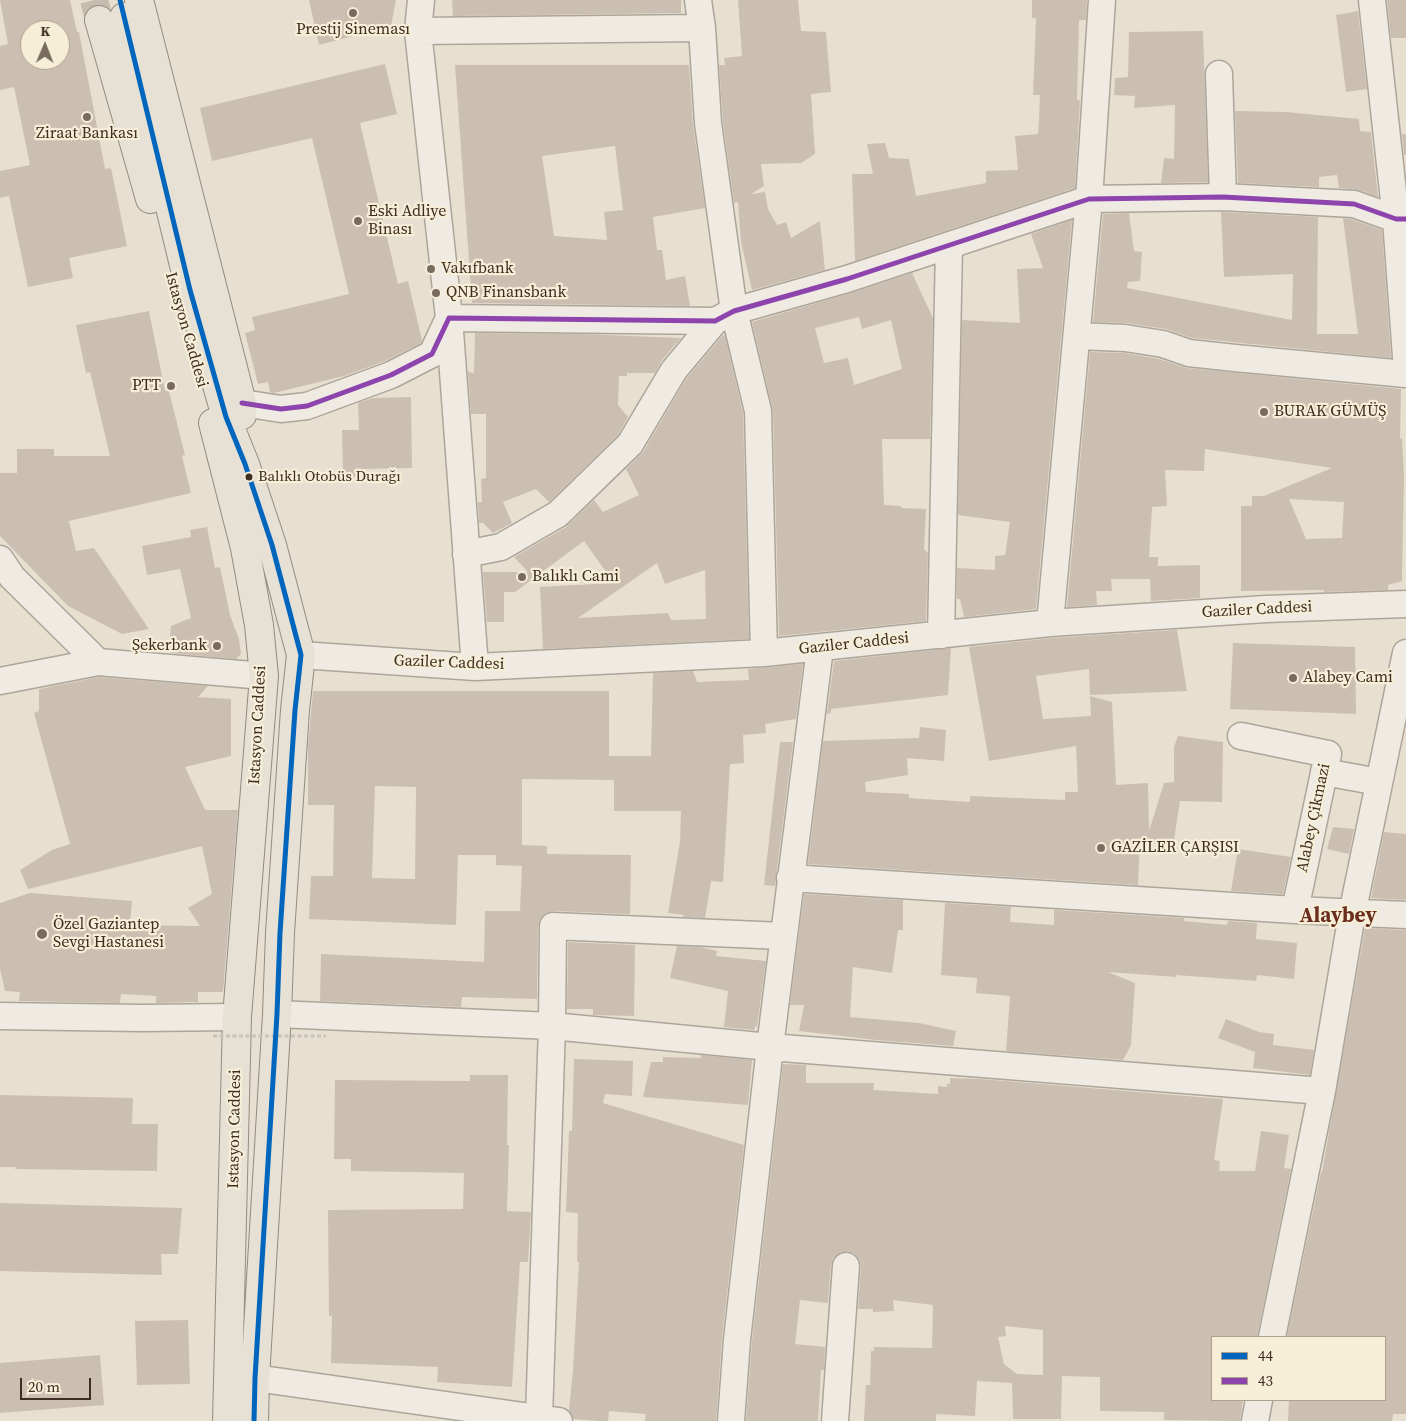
<!DOCTYPE html>
<meta charset="utf-8">
<style>
body{margin:0}
#map{position:relative;width:1406px;height:1421px;overflow:hidden;background:#e7e0d1;font-family:"Source Serif 4",serif}
canvas{display:block}
.legend{position:absolute;left:1211px;top:1336px;width:175px;height:65px;box-sizing:border-box;background:#f7eed8;border:1px solid #ada18e;margin:0;padding:6px 9px;list-style:none;font-size:15px;color:#3d2e20}
.legend li{display:flex;align-items:center;gap:10px;height:25px}
.legend b{width:25px;border:1px solid #ada18e}
.north{position:absolute;left:20px;top:20px;width:50px;height:50px;box-sizing:border-box;background:#f7eed8;border:1px solid #ada18e;border-radius:50%;rotate:1deg;font-size:14px;font-weight:700;line-height:20px;text-align:center;color:#3d2e20}
.north::after{content:'';display:block;margin:auto;width:18px;height:22px;background:#786c5e;clip-path:polygon(50% 0,100% 100%,50% 72%,0 100%)}
.scale{position:absolute;left:20px;top:1378px;width:71px;height:22px;box-sizing:border-box;border:2px solid #3d2e20;border-top:0;padding-left:6px;font-size:15px;line-height:18px;white-space:nowrap;color:#3d2e20;-webkit-text-stroke:4px #f7eed8;paint-order:stroke}
</style>
<div id="map">
<canvas width="1406" height="1421"></canvas>
<ul class="legend">
<li><b style="height:6px;background:#0065bd"></b>44</li>
<li><b style="height:6px;background:#8e44ad"></b>43</li>
</ul>
<div class="north">K</div>
<div class="scale">20 m</div>
</div>
<script>
const ctx = document.querySelector('canvas').getContext('2d');
ctx.lineJoin = 'round';
function fillPath(path, color) {
  ctx.fillStyle = color;
  ctx.fill(path, 'evenodd');
}
function strokePath(path, color, width, dash) {
  ctx.strokeStyle = color;
  ctx.lineWidth = width;
  ctx.lineCap = dash ? 'butt' : 'round';
  ctx.setLineDash(dash || []);
  ctx.stroke(path);
}
function drawText(font, color, halo, rows, align = 'center') {
  ctx.font = font + ' "Source Serif 4",serif';
  ctx.lineWidth = 4.5;
  ctx.setLineDash([]);
  ctx.textBaseline = 'middle';
  ctx.strokeStyle = halo;
  ctx.fillStyle = color;
  for (const [text, x, y, turn = 0] of rows) {
    ctx.save();
    ctx.translate(x, y);
    ctx.rotate((+turn || 0) * Math.PI / 180);
    ctx.textAlign = isNaN(turn) ? turn : align;
    if (halo) ctx.strokeText(text, 0, 0);
    ctx.fillText(text, 0, 0);
    ctx.restore();
  }
}
const building = new Path2D(`
 M0,0H70L77,32H79L105,169L111,168L127,246L69,258L73,278L28,287L9,196L0,198V171L30,165L14,87L0,90V46L8,44ZM30,30H60V60H30Z
 M309,0H396L391,26L319,45Z
 M452,0H681V13L453,16Z
 M738,0H798L801,31L826,32L831,92L811,94L815,154L801,163L761,164L764,186L751,194L765,192L768,209L777,225L786,222L791,238L820,221L825,270L752,290L741,242L738,202L734,203L723,122L719,65H725L724,58L742,56Z
 M1032,0H1087L1086,20H1079L1077,100H1080L1075,188L855,261L852,174H873L867,144L885,143L889,158L909,159L916,196L986,183V171L1018,170L1015,136L1038,134L1039,118L1040,95H1033L1036,18H1032Z
 M1387,0H1406V38H1391Z
 M1358,11L1367,89L1346,92L1336,15Z
 M1203,31L1208,182L1161,183L1164,158L1174,159L1175,105L1134,108L1135,96L1114,95L1115,78L1128,77L1129,32Z
 M385,64L397,114L360,123L398,284L408,281L422,340L421,343L385,361L344,376L274,393L270,392L268,382L258,384L245,333L255,330L252,317L349,294L312,138L212,161L200,108Z
 M455,65H689L693,125L705,208L653,217L657,250H662L666,280L685,276L690,306L472,303ZM615,146L623,210L604,212L607,240L554,236L542,156Z
 M1235,111L1286,112L1359,119L1360,131L1371,132L1378,197L1359,190L1339,188L1337,175L1319,177V187L1238,183Z
 M1402,134H1406V155H1404Z
 M1221,212L1318,217L1317,334H1358L1343,218L1351,219L1382,230L1391,358L1192,338L1166,329L1127,323L1093,322L1103,214L1129,213L1134,251L1142,252L1140,281L1128,282L1127,288L1292,320L1293,274L1224,277Z
 M1072,220L1036,609L964,617L960,599H957V568L995,570V556L1005,555L1010,522L958,515L962,320L1020,323L1017,269L1043,268L1031,234Z
 M912,273L933,318L930,439H882L884,505L901,506V508L926,509L924,549L928,553L926,621L779,636L773,411L752,322L851,293ZM859,317L862,329L891,320L902,369L854,385L848,358L824,363L815,328Z
 M149,311L165,391H169L185,455L182,456L191,493L69,521L76,551L94,548L149,629L122,634L68,606L0,536V473H17V449H54V456H110L90,372L86,373L76,325Z
 M475,333L582,334L681,338L662,360L655,373H627V376H619L618,405L628,417L618,435L549,502L536,489L503,502L512,523L493,533L483,523H479L478,502H482L481,479L486,478V414H471L468,372L474,373Z
 M723,335L725,336L743,413L749,639L543,649L540,587L614,583L584,541L515,592H504V622H487L483,572H528L514,557L566,527L594,500L603,512L639,495L626,469L643,452L686,379ZM657,563L665,584L705,570L706,619L671,620L668,613L578,618Z
 M1090,352L1124,353L1159,359L1187,368L1401,389L1400,439L1402,438L1404,476L1402,581L1388,585V590L1324,592V590L1241,591V506H1252V496H1264L1332,468L1205,449L1204,471L1165,470L1167,506L1152,507L1149,557H1158V566L1200,565V598L1151,601L1150,579H1111L1112,591H1096L1097,605L1067,607ZM1289,499L1344,502L1342,538L1306,539Z
 M411,397L412,468L363,469V477H343L342,430H359L358,403L373,398Z
 M207,527L215,568L220,567L230,615L239,639L241,654L236,659L171,653L169,647L171,626L191,618L180,569L147,575L142,546L191,537L190,530Z
 M1177,630L1187,691L1090,695L1089,669L1036,676L1043,719L1091,716L1090,696L1112,702L1116,785L1148,783L1149,831L1164,783L1174,782V747L1178,736L1223,742L1222,802L1180,801L1173,846L1140,841L1138,885L808,864L823,741L919,738L920,727L946,730L944,761L907,758L908,775L865,782L866,792L909,794V798L970,802V796L1065,800V792H1078L1076,746L989,761L969,647L1051,638Z
 M1233,643L1355,647L1356,714L1230,709Z
 M951,648L948,695L831,709V713L827,714L834,661Z
 M803,664L796,719L765,724L766,733L743,735L744,763L730,764L723,882L711,881L705,918L683,917L684,915L668,913L680,842L681,811H614V780L522,779V845L547,846V854L631,855L630,914L554,911L546,913L540,919L538,926L537,999L462,997L461,1007L320,1001L321,954L484,962L485,911H520L522,866L496,865V855H458L456,925L309,919L311,876H333L334,805H308V746L313,691H609V756H651L653,673L693,671L697,682L749,680L748,669ZM375,786L416,787L415,879L372,878Z
 M99,677L208,686L198,697L231,699V756L185,767L205,810H238L223,992H198V1002L156,1003V996L121,994L120,1003L19,1001L20,992L5,991L0,969V903L30,893L132,901L130,925L200,926L188,908L212,894L202,846L28,889L20,870L52,850L70,844L34,713L39,711V689Z
 M780,742H793L775,886L764,885Z
 M1333,827L1354,829L1349,854L1327,849Z
 M1384,832L1406,834V900L1371,898Z
 M1238,849L1291,857L1283,894L1231,891Z
 M804,894L903,900V930H898L892,973L853,967L850,1017L919,1023L956,1031L953,1046L876,1040L799,1031L804,1005H790Z
 M945,903L1011,907L1010,922L1054,925V910L1184,918V921L1227,925L1228,921L1257,923L1256,939L1297,943L1294,979L1257,975L1256,981L1176,975V977L1108,972L1135,983L1131,1045L1123,1060L1006,1051L1010,996L976,993L977,978L941,975Z
 M1365,928L1406,930V1414H1393L1392,1421H1288L1289,1400H1385V1337H1287L1321,1172H1322Z
 M568,942L635,945L634,1016L593,1015V1009H567Z
 M677,946L700,947L717,951L716,956L766,961L757,1027L755,1026L754,1030L724,1027L728,991L670,978Z
 M1226,1019L1259,1032L1274,1034L1273,1045L1314,1050L1310,1075L1253,1068L1255,1052L1218,1038Z
 M701,1055L752,1060L748,1105L643,1097L651,1062H663V1057L701,1058Z
 M574,1059L633,1061L632,1096L605,1094L603,1103L744,1145L722,1338L716,1421H645L646,1414L609,1411L608,1421H599L573,1419L569,1410L573,1370L579,1262H577L578,1213L566,1212L569,1131H572Z
 M783,1064L806,1065V1083H874L873,1090L938,1094V1086L947,1087V1084H950V1078L981,1079L1223,1099L1214,1160L1220,1161L1219,1171H1255L1261,1131L1289,1135L1284,1168L1291,1169L1257,1337H1212V1400H1243L1240,1421L1164,1420V1412L1100,1411V1377L1062,1376L1061,1419H1013L1012,1383L977,1381L975,1416L936,1414V1421H864L866,1385H870L871,1351H874V1347L932,1348L933,1305L893,1300L894,1311L873,1312V1309H858L861,1267L860,1260L854,1253L847,1251L839,1253L833,1258L831,1265L828,1303L800,1300L795,1344L825,1347L824,1370H821L818,1421H746L752,1341ZM1005,1326L1043,1330V1375L1017,1374L1004,1364L998,1337L1006,1336Z
 M470,1075H508L507,1145H509L507,1211L531,1212L528,1262H520L512,1387L437,1382L438,1367L331,1363L332,1316H329L328,1210L463,1209L464,1173L351,1171V1159H334L335,1080L470,1081Z
 M0,1095L133,1098L132,1124H158L157,1171L15,1169L16,1167H0Z
 M0,1203L182,1208L178,1254H161L162,1275L0,1271Z
 M188,1320L190,1384L137,1385L135,1321Z
 M100,1355L104,1405L0,1413V1363Z`);
const majorTunnel = new Path2D(`
 M94,0L99,20`);
const minor = new Path2D(`
 M421,0L418,31L449,318L475,667
 M698,0L702,28L708,123L734,311L758,411L764,653
 M1372,0L1396,219L1406,357
 M418,31L702,28
 M1219,74L1223,197
 M1077,336L1125,338L1163,344L1189,353L1235,358L1406,374
 M242,403L281,409L307,406L391,375L432,354L449,318L715,321L734,311L847,279L1089,199L1223,197L1354,204L1396,219H1406
 M466,554L501,547L558,514L630,444L674,370L715,321
 M0,559L12,577L98,662
 M1050,623L1089,199L1102,0
 M941,635L949,246
 M301,655L475,667L764,653L1050,623L1266,609L1406,604
 M0,681L98,662L264,676
 M1241,736L1328,754L1295,910
 M1324,772L1379,782
 M790,878L1295,910L1406,915
 M277,1014L552,1026L770,1047L1322,1091
 M0,1016L141,1018L237,1017
 M1272,1337L1322,1091L1352,914L1406,653
 M255,1378L559,1421
 M539,1418L552,1026L553,926L783,936
 M731,1421L737,1340L770,1047L820,648
 M835,1421L846,1266
 M1255,1421L1259,1400`);
const major = new Path2D(`
 M139,0L242,403V415
 M124,17L190,290L226,417L245,464L272,545L301,655L295,710L280,933L277,1014L255,1378L254,1421
 M99,20L150,199
 M213,423L245,548L259,625L264,676L237,1017L227,1421`);
const pathBridge = new Path2D(`
 M213,1036H326`);
const bus1 = new Path2D(`
 M120,0L190,290L226,417L245,464L272,545L301,655L295,710L280,933L277,1014L255,1378L254,1421`);
const bus2 = new Path2D(`
 M242,403L281,409L307,406L391,375L432,354L449,318L715,321L734,311L847,279L1089,199L1223,197L1354,204L1396,219H1406`);
const markers = [
 [353,13,5,"#786c5e"],
 [87,117,5,"#786c5e"],
 [358,221,5,"#786c5e"],
 [431,269,5,"#786c5e"],
 [436,293,5,"#786c5e"],
 [171,386,5,"#786c5e"],
 [1264,412,5,"#786c5e"],
 [249,477,4.5,"#3d2e20"],
 [522,577,5,"#786c5e"],
 [217,646,5,"#786c5e"],
 [1293,678,5,"#786c5e"],
 [1101,848,5,"#786c5e"],
 [42,934,6,"#786c5e"]
];
const busNames = [
 ["Balıklı Otobüs Durağı",258,477]
];
const poiNames = [
 ["Prestij Sineması",353,30,"center"],
 ["Ziraat Bankası",87,134,"center"],
 ["Eski Adliye",368,212],
 ["Binası",368,230],
 ["Vakıfbank",441,269],
 ["QNB Finansbank",446,293],
 ["PTT",161,386,"right"],
 ["BURAK GÜMÜŞ",1274,412],
 ["Balıklı Cami",532,577],
 ["Şekerbank",207,646,"right"],
 ["Alabey Cami",1303,678],
 ["GAZİLER ÇARŞISI",1111,848],
 ["Özel Gaziantep",53,925],
 ["Sevgi Hastanesi",53,943]
];
const streetNames = [
 ["Istasyon Caddesi",186,330,74],
 ["Gaziler Caddesi",1257,610,-3],
 ["Gaziler Caddesi",854,644,-6],
 ["Gaziler Caddesi",449,663,2],
 ["Istasyon Caddesi",258,725,-87],
 ["Alabey Çikmazi",1314,818,-78],
 ["Istasyon Caddesi",235,1129,-89]
];
const districtNames = [
 ["Alaybey",1338,917]
];
fillPath(building, '#cbbfb2');
strokePath(majorTunnel, '#c5bcae', 28, [28, 14]);
strokePath(minor, '#ada599', 29);
strokePath(major, '#928b80', 30);
strokePath(minor, '#efebe3', 26);
strokePath(major, '#e6e1d4', 28);
strokePath(pathBridge, '#c8c2b9', 3, [4, 2.5]);
strokePath(bus1, '#0065bd', 5);
strokePath(bus2, '#8e44ad', 5);
for (const [x, y, r, color] of markers) {
  const dot = new Path2D();
  dot.arc(x, y, r, 0, 2 * Math.PI);
  ctx.fillStyle = color;
  ctx.fill(dot);
  strokePath(dot, '#f7eed8', 2);
}
drawText('15px', '#3d2e20', '#f7eed8', busNames, 'left');
drawText('16px', '#3d2e20', '#f7eed8', poiNames, 'left');
drawText('16px', '#3d2e20', '#f7eed8', streetNames);
drawText('bold 21px', '#6b2e1e', '#f7eed8', districtNames);
</script>
